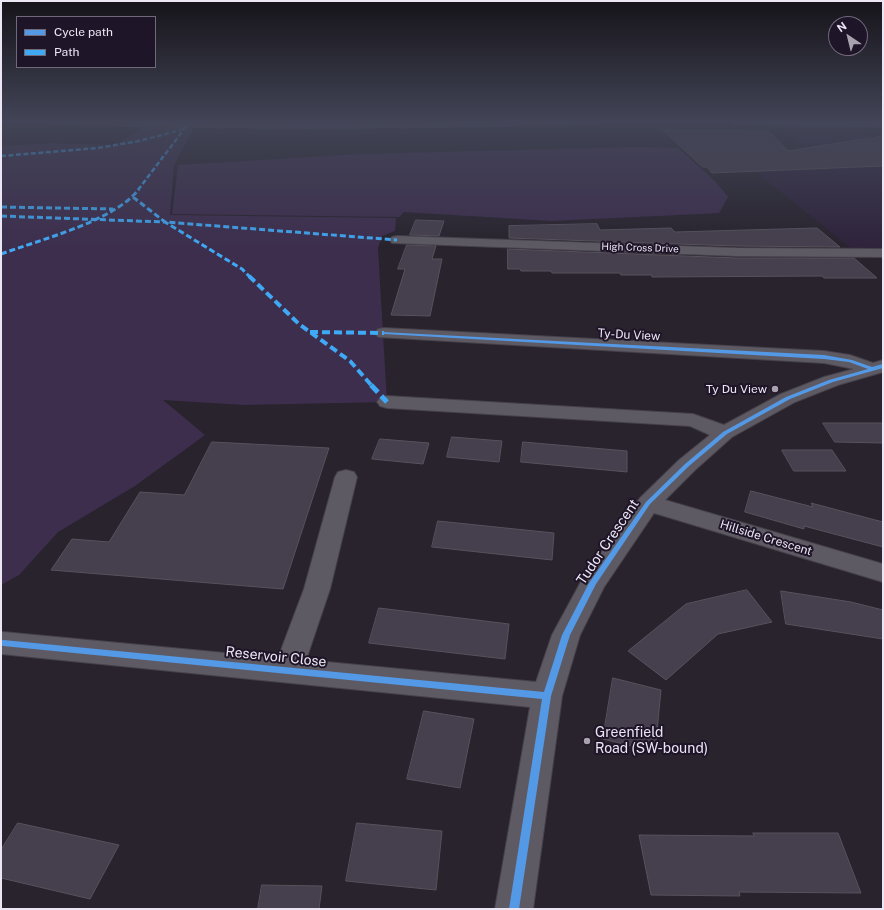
<!DOCTYPE html>
<style>
body{margin:0}
#map{position:relative;width:884px;height:910px;overflow:hidden;background:#28232d;font-family:"Public Sans",sans-serif}
canvas{display:block}
.frame{position:absolute;inset:0;border:2px solid #ece6f4;pointer-events:none}
.legend{position:absolute;left:16px;top:16px;width:140px;height:52px;box-sizing:border-box;background:#1e1528;border:1px solid #70697a;margin:0;padding:5px 7px;list-style:none;font-size:12px;color:#ece6f4}
.legend li{display:flex;align-items:center;gap:8px;height:20px}
.legend b{width:20px;border:1px solid #70697a}
.north{position:absolute;left:828px;top:16px;width:40px;height:40px;box-sizing:border-box;background:#1e1528;border:1px solid #70697a;border-radius:50%;rotate:325deg;font-size:11px;font-weight:700;line-height:16px;text-align:center;color:#ece6f4}
.north::after{content:'';display:block;margin:auto;width:14px;height:18px;background:#a7a2ae;clip-path:polygon(50% 0,100% 100%,50% 72%,0 100%)}
</style>
<div id="map">
<canvas width="884" height="910"></canvas>
<div class="frame"></div>
<ul class="legend">
<li><b style="height:5px;background:#5399e6"></b>Cycle path</li>
<li><b style="height:5px;background:#3fa9f5"></b>Path</li>
</ul>
<div class="north">N</div>
</div>
<script>
const ctx = document.querySelector('canvas').getContext('2d');
ctx.lineJoin = 'round';
function fillPath(path, color) {
  ctx.fillStyle = color;
  ctx.fill(path, 'evenodd');
}
function strokePath(path, color, width, dash) {
  ctx.strokeStyle = color;
  ctx.lineWidth = width;
  ctx.lineCap = dash ? 'butt' : 'round';
  ctx.setLineDash(dash || []);
  ctx.stroke(path);
}
function drawText(font, color, halo, rows, align = 'center') {
  ctx.font = font + ' "Public Sans",sans-serif';
  ctx.lineWidth = 4;
  ctx.setLineDash([]);
  ctx.textBaseline = 'middle';
  ctx.strokeStyle = halo;
  ctx.fillStyle = color;
  for (const [text, x, y, turn = 0] of rows) {
    ctx.save();
    ctx.translate(x, y);
    ctx.rotate((+turn || 0) * Math.PI / 180);
    ctx.textAlign = isNaN(turn) ? turn : align;
    if (halo) ctx.strokeText(text, 0, 0);
    ctx.fillText(text, 0, 0);
    ctx.restore();
  }
}
const built = new Path2D(`
 M779,122L852,123L883,147V253H857L731,152L810,151Z`);
const green = new Path2D(`
 M145,126L194,127L174,165L170,215L396,218L395,231L382,236L378,248L387,402L244,405L163,400L205,435L135,486L58,532L19,575L1,585V146L53,143L116,145Z
 M637,147L678,148L715,181L728,197L719,213L552,221L404,212L399,217L172,214L178,165L362,154Z`);
const building = new Path2D(`
 M663,130L769,131L788,151L883,136V166L712,173L707,167H703Z
 M416,220L444,221L439,236L410,235Z
 M597,224L600,230L671,228L675,232L817,228L840,247L736,246L509,238V226Z
 M407,245L436,246L432,259H442L430,316L391,315L405,269H398Z
 M508,249L736,258H854L877,278H824L822,276L652,277V275H621L620,273H552L551,271H521L520,269H508Z
 M823,423H883V443L835,442Z
 M452,437L502,441L499,462L447,457Z
 M380,439L429,443L423,464L372,459Z
 M212,442L329,448L283,589L51,570L72,539L109,542L140,492L184,495Z
 M523,442L627,451V472L521,462Z
 M782,450H832L846,471H794Z
 M751,491L813,507L811,503L883,522V547L804,526V529L745,512Z
 M438,521L554,533L552,560L432,547Z
 M747,590L772,622L718,634L666,680L628,651L686,604Z
 M781,591L851,602L883,610V639L786,624Z
 M379,608L509,624L505,659L369,643Z
 M613,678L661,690L655,752L603,739Z
 M424,711L474,719L460,788L407,779Z
 M18,823L119,845L90,899L1,878V850Z
 M357,823L442,831L436,890L346,881Z
 M753,833H838L861,893L739,892L740,896L651,895L639,835L754,836Z
 M262,885L322,886L319,909H258Z`);
const street = new Path2D(`
 M397,236L736,248L883,249V257L736,256L392,243L390,240L392,237Z
 M384,328L824,351L850,355L873,363L883,360V372L838,385L795,402L732,437L695,470L665,500L883,564V582L654,513L604,587L580,635L562,696L533,909H495L530,707L1,654V632H3L278,658L304,589L335,477L338,472L346,470L354,472L357,477L330,589L306,660L536,682L552,635L584,576L640,498L679,460L710,435L690,426L387,408L380,406L377,402L380,398L387,396L693,414L724,425L781,394L824,377L854,369L824,363L378,337L375,333L378,329Z`);
const secondary = new Path2D(`
 M45,121L322,123L600,121L595,124C413,129 232,130 50,124Z
 M730,121H883V127L735,124Z`);
const quietFar3 = new Path2D(`
 M1,156L98,148L139,141L184,129
 M138,190L188,124`);
const quietFar2 = new Path2D(`
 M133,197L165,222L397,240
 M1,207L113,209
 M1,216L165,222L242,269L250,277
 M1,254C39,240 115,221 139,189`);
const quietFar1 = new Path2D(`
 M249,276L299,324L350,361L372,386
 M310,332L384,333`);
const quiet = new Path2D(`
 M371,385L387,402`);
const cycleway = new Path2D(`
 M382,332L824,355L852,360L872,367L883,364V368L833,382L790,399L727,434L689,466L650,504L596,584L570,635L551,696L519,909H509L542,699L3,646L1,645V641L3,640L544,692L562,635L589,583L646,502L685,464L723,432L786,397L829,380L868,369L849,362L824,359L384,334L382,333Z`);
const markers = [
 [775,389,4,"#a7a2ae"],
 [587,741,4,"#a7a2ae"]
];
const farStreetnames = [
 ["High Cross Drive",640,248,2]
];
const streetNames = [
 ["Ty-Du View",629,335,3],
 ["Hillside Crescent",766,538,17]
];
const poiNames = [
 ["Ty Du View",767,389]
];
const nearStreetnames = [
 ["Tudor Crescent",608,542,-56],
 ["Reservoir Close",276,657,6]
];
const nearPoinames = [
 ["Greenfield",595,733],
 ["Road (SW-bound)",595,749]
];
fillPath(built, '#2e233b');
fillPath(green, '#3d2e4e');
fillPath(building, '#463f4d');
strokePath(building, '#57525c', 1);
strokePath(street, '#45404a', 2);
strokePath(secondary, '#45404a', 2);
fillPath(street, '#5e5a63');
fillPath(secondary, '#645e69');
strokePath(quietFar3, '#3fa9f5', 2.5, [5, 2.5]);
strokePath(quietFar2, '#3fa9f5', 3, [6, 3]);
strokePath(quietFar1, '#3fa9f5', 4, [8, 4]);
strokePath(quiet, '#3fa9f5', 5, [10, 5]);
fillPath(cycleway, '#5399e6');
const sky = ctx.createLinearGradient(0, 0, 0, 248);
sky.addColorStop(0, '#161319');
sky.addColorStop(0.49, '#424557');
sky.addColorStop(1, '#42455700');
ctx.fillStyle = sky;
ctx.fillRect(0, 0, 884, 248);
for (const [x, y, r, color] of markers) {
  const dot = new Path2D();
  dot.arc(x, y, r, 0, 2 * Math.PI);
  ctx.fillStyle = color;
  ctx.fill(dot);
  strokePath(dot, '#1e1528', 1.5);
}
drawText('10px', '#ece6f4', '#1e1528', farStreetnames);
drawText('12px', '#ece6f4', '#1e1528', streetNames);
drawText('12px', '#ece6f4', '#1e1528', poiNames, 'right');
drawText('14px', '#ece6f4', '#1e1528', nearStreetnames);
drawText('14px', '#ece6f4', '#1e1528', nearPoinames, 'left');
</script>
